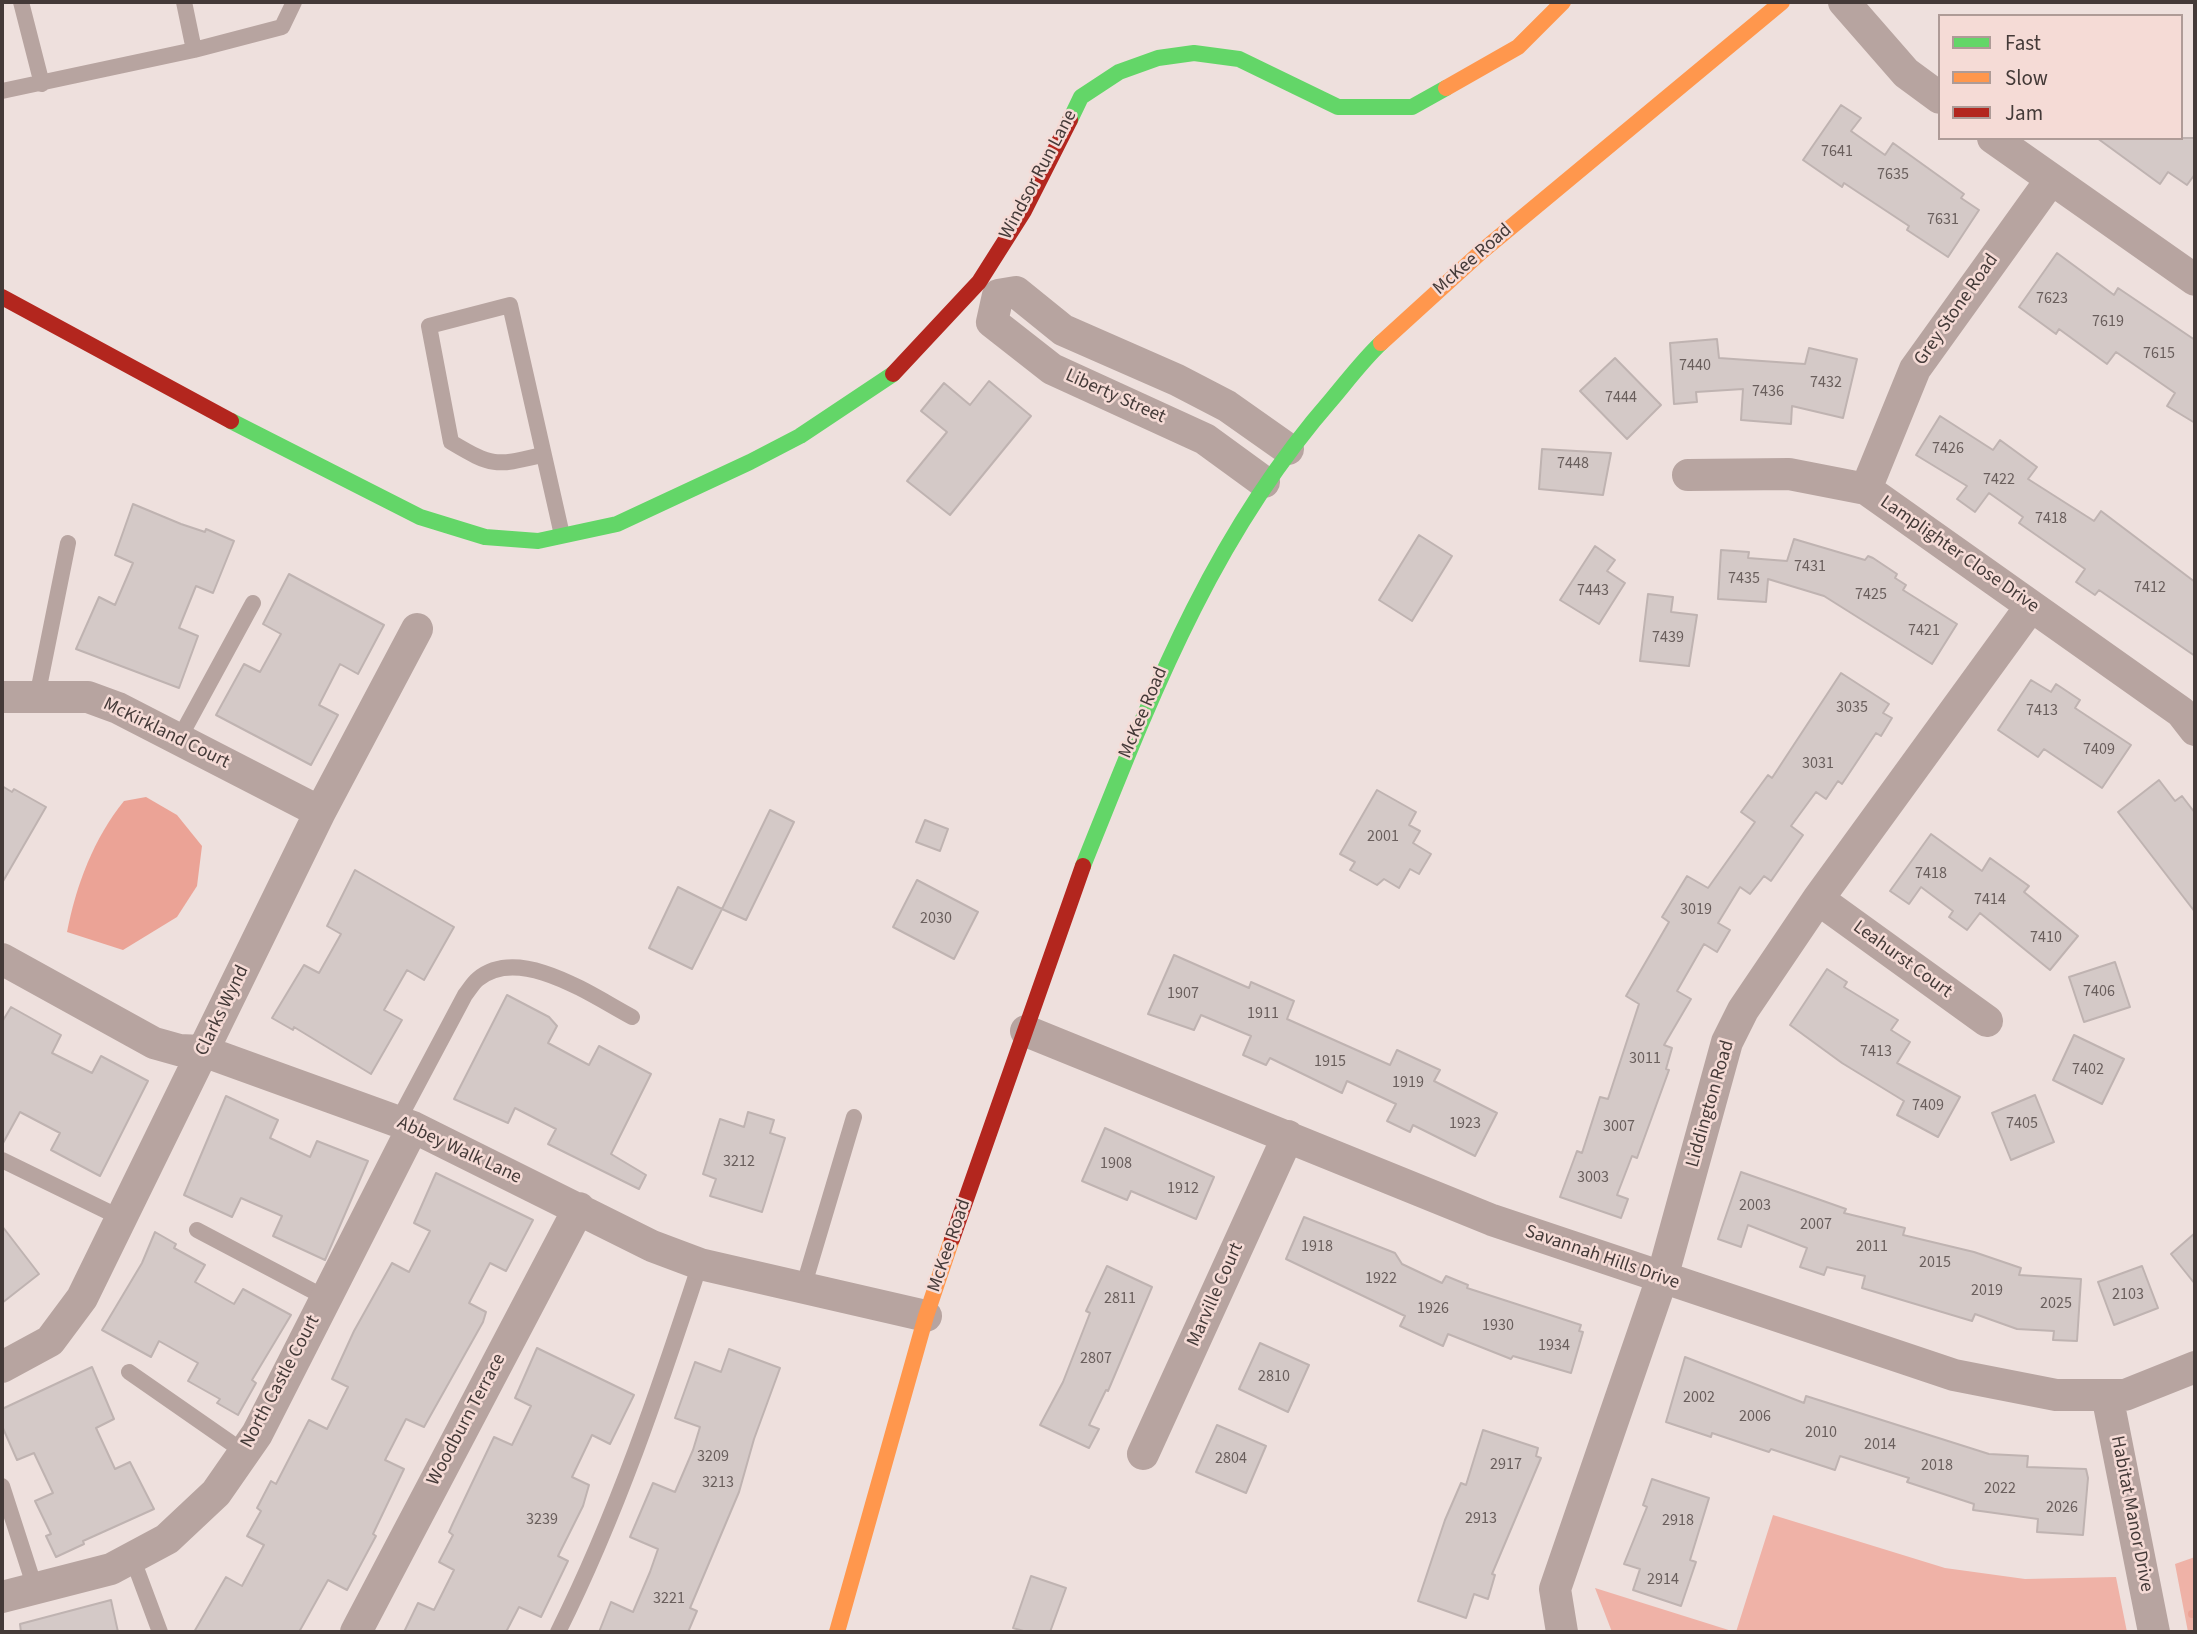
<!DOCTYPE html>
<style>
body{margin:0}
#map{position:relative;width:2197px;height:1634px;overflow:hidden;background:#eee0dd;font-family:"Source Sans 3",sans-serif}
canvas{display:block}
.frame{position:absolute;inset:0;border:4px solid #443a38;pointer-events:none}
.legend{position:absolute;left:1938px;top:14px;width:245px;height:126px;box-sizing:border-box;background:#f5dbd6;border:2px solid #ae9b97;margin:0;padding:9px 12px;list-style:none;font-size:21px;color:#443a38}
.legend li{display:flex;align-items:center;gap:14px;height:35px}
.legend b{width:35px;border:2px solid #ae9b97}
</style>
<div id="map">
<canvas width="2197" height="1634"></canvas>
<div class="frame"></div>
<ul class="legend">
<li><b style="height:9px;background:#63d668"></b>Fast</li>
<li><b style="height:9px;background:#ff974d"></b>Slow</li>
<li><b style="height:9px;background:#b3261e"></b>Jam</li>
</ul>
</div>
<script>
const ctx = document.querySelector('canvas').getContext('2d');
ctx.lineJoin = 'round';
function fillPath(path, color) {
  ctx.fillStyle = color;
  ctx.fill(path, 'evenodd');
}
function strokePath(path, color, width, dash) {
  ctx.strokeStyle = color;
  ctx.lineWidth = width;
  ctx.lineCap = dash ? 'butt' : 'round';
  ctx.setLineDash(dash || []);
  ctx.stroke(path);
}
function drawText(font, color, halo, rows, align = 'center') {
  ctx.font = font + ' "Source Sans 3",sans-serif';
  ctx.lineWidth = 5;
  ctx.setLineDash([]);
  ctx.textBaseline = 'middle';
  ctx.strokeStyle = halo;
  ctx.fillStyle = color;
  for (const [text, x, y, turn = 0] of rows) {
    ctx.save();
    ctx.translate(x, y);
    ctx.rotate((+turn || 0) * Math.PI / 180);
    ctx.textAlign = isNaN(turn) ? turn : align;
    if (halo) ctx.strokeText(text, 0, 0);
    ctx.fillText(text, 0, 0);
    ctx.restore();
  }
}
const forest = new Path2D(`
 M1773,1515L1945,1568L2025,1579L2116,1577L2127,1632H1736Z
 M2195,1557V1632H2188L2175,1564Z
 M1595,1588L1735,1632H1612Z`);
const water = new Path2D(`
 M146,797L177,815L202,846L197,886L177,917L123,950L67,932C76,885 94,838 124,801Z`);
const stream = new Path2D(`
 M2192,1614H2195`);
const building = new Path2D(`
 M1841,105L1861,118L1851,131L1885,155L1893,143L1964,194L1961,198L1979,210L1948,257L1907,230L1909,226L1844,183L1842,187L1803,160Z
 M2097,138H2195V174L2187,185L2168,172L2160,184Z
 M2057,253L2114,295L2118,288L2195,340V423L2167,406L2175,393L2116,352L2107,364L2059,329L2056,334L2019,307Z
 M1717,339L1719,358L1805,364L1809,348L1857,359L1843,418L1792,406L1791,424L1741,420L1743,389L1696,392L1697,402L1674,404L1670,343Z
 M1615,358L1661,405L1627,439L1580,391Z
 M989,381L1031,416L950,515L907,481L947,432L921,411L944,383L970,405Z
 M1940,416L1993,450L2000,440L2037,467L2028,479L2094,521L2101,511L2195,582V656L2099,590L2095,595L2076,582L2085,569L2019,523L2023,517L1989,493L1975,512L1957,499L1967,486L1916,455Z
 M1542,449L1611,453L1603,495L1539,489Z
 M133,504L181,524L205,532L206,529L234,541L213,593L196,586L179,628L198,636L179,688L76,649L99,597L115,605L133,563L115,555Z
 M1419,535L1452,556L1412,621L1379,600Z
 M1794,539L1865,560L1868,556L1873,558L1897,574L1895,578L1906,585L1903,590L1957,624L1932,664L1824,596L1768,579L1766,602L1718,599L1721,550L1749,552L1748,558L1787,561Z
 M1595,546L1615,560L1607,571L1625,583L1599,624L1560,600Z
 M289,574L384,625L358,674L340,664L319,705L338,715L311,765L216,715L244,664L260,672L281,634L263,624Z
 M1648,594L1673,597L1671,612L1697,615L1689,666L1640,661Z
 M1841,673L1889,704L1883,713L1892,718L1881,736L1876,733L1842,784L1838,781L1826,799L1816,792L1791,826L1803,835L1771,881L1764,876L1750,894L1740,887L1718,923L1730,930L1717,952L1704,944L1677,991L1691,999L1664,1045L1672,1048L1666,1069L1669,1070L1637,1158L1632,1156L1617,1195L1628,1199L1621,1218L1560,1197L1577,1151L1582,1153L1600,1097L1608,1099L1639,1004L1626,996L1669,922L1662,917L1687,876L1708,888L1755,822L1741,812L1768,775L1772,778Z
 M2031,680L2051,692L2056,684L2080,700L2075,708L2131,745L2102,788L2044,749L2038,757L1998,730Z
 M2159,780L2175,801L2182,796L2195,813V912L2118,812Z
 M2,786L12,792L14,789L46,807L2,883Z
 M1377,790L1416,812L1409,825L1420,831L1413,843L1431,854L1419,874L1410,869L1399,888L1384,879L1377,885L1350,870L1355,862L1340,854Z
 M770,810L794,822L746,920L722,909Z
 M925,820L948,829L940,851L916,842Z
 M1931,834L1982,871L1990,858L2029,886L2024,892L2078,936L2050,970L1980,913L1967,930L1949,917L1953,911L1921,887L1909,904L1890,891Z
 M355,870L454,927L424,980L407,970L384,1010L402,1020L371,1074L294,1027L293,1030L272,1018L304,965L319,973L341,934L327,926Z
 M917,880L978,912L954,959L893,927Z
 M678,887L722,909L692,969L649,948Z
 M1174,955L1249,988L1251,982L1294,1001L1287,1019L1390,1065L1397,1050L1440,1070L1434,1081L1497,1113L1475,1156L1413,1125L1410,1132L1387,1121L1396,1104L1347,1081L1342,1093L1270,1058L1266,1065L1243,1055L1251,1036L1201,1015L1194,1030L1148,1014Z
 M2115,962L2130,1007L2084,1022L2069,977Z
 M1827,969L1847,982L1844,987L1898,1020L1891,1030L1910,1042L1897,1063L1960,1097L1938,1137L1897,1115L1904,1101L1842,1063L1790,1025Z
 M507,995L549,1017L557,1026L548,1043L589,1065L599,1046L651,1074L611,1154L646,1175L639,1189L548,1144L556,1129L515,1108L508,1123L454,1099Z
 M11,1007L61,1035L52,1053L92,1073L101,1056L148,1081L100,1176L51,1150L60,1133L20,1112L2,1145V1022Z
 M2074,1035L2124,1059L2102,1104L2053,1080Z
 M2035,1095L2054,1142L2011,1160L1992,1113Z
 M226,1096L278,1120L270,1138L310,1157L317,1141L368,1161L325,1260L273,1236L282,1216L241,1198L232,1217L184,1195Z
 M748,1112L774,1120L770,1133L785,1138L762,1212L710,1196L716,1179L703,1174L720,1119L744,1127Z
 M1105,1128L1214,1177L1196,1219L1131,1191L1127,1200L1082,1181Z
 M1741,1172L1846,1209L1844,1213L1905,1228L1903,1235L1974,1252L2021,1268L2019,1275L2081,1279L2077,1341L2053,1340L2054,1331L2017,1329L1975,1314L1972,1321L1862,1288L1865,1276L1827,1267L1824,1275L1800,1267L1807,1248L1748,1225L1741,1247L1718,1239Z
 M436,1173L533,1220L506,1271L490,1263L469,1303L486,1312L483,1322L424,1427L406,1419L385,1460L404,1469L373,1534L376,1536L347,1590L328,1580L299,1632H194L226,1577L242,1586L264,1545L247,1536L261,1511L257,1508L271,1481L276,1484L309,1420L327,1429L348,1387L332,1379L354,1331L392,1263L409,1272L430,1231L414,1223Z
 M1304,1217L1395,1253L1402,1264L1442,1283L1446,1276L1468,1285L1467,1288L1581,1325L1579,1331L1583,1332L1571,1373L1513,1356L1511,1359L1448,1334L1443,1346L1400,1326L1405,1316L1286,1259Z
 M2,1226L39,1274L2,1303Z
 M155,1232L176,1244L174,1248L205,1265L195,1282L234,1304L243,1289L291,1315L252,1380L256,1383L238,1415L217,1403L220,1399L188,1381L198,1363L159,1341L151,1357L102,1330L142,1263Z
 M2195,1233V1284L2171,1254Z
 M1107,1266L1152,1287L1108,1391L1106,1390L1089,1425L1099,1429L1089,1448L1040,1425L1063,1382L1090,1313L1086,1311Z
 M2142,1266L2158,1308L2114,1325L2098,1282Z
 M1260,1343L1309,1365L1288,1412L1239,1389Z
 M537,1348L634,1395L610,1444L592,1435L572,1477L589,1485L583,1506L558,1556L568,1561L541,1617L519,1607L506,1632H404L418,1603L434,1610L454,1570L439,1562L453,1535L449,1532L453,1523L494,1437L512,1445L531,1406L515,1398Z
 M729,1349L780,1368L754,1439L739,1492L690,1608L697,1611L688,1632H599L611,1602L633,1612L650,1572L658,1549L630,1537L653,1483L675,1492L693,1450L700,1427L675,1418L695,1362L721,1372Z
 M1685,1357L1804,1403L1806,1396L1989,1454L2028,1456L2027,1467L2086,1469L2088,1478L2083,1535L2037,1532L2038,1519L1973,1510L1974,1504L1907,1482L1909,1478L1840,1456L1835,1470L1771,1449L1769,1452L1712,1433L1711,1437L1666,1422Z
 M92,1367L114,1419L96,1428L115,1469L130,1462L154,1509L83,1541L84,1544L56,1557L46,1536L51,1534L35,1501L53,1493L34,1453L17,1460L2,1426V1409Z
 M1217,1425L1266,1446L1246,1493L1196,1472Z
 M1483,1430L1538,1448L1536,1456L1541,1458L1492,1574L1495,1575L1488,1599L1474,1594L1466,1618L1418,1601L1445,1520L1461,1483L1466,1485Z
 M1652,1479L1709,1498L1690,1560L1696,1562L1681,1606L1633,1590L1640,1569L1624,1564L1647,1507L1643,1505Z
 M1031,1576L1066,1588L1050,1632H1027L1013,1628Z
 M111,1600L118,1632H21L20,1624Z`);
const lane = new Path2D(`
 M21,2L42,84
 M184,2L194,50
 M2,91L194,50L282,27L294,2
 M542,455C495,466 493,467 451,442L429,326L510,305L562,535
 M37,697L68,543
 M179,739L253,603
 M398,1121L465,995C469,990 473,983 478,979C520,944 594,997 632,1017
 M2,1160L121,1218
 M197,1230L326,1298
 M803,1288L854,1117
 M129,1372L244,1452
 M2,1486L35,1588
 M132,1557L160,1632
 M558,1632C617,1514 659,1389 700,1264`);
const street = new Path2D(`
 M1844,2L1906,73L1940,98
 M1993,138L2195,280
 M1688,475L1789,474L1866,489L2181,712L2195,730
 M1264,482L1205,439L1052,369L992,322L998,295L1016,292L1063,330L1177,380L1227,406L1288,449
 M1866,489L1915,369L2050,181
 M2,697H88L118,708L320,812
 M1818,899L1987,1021
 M2,959L154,1043L179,1050L203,1051L413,1127L652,1246L700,1264L926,1316
 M1026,1031L1492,1220L1954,1375L2056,1395H2125L2195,1367
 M2,1367L50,1341L82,1298L320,812L417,629
 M2107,1395L2154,1632
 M1143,1454L1288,1136
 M2,1597L111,1569L167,1539L216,1493L257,1434L413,1127
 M356,1632L579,1208
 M1562,1632L1555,1589L1662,1278L1727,1042L1743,1010L1818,899L2031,606`);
const fast = new Path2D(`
 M1070,120L1081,97L1119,72L1158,58L1194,53L1239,59L1338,107H1412L1446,88
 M231,421L420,517L485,537L538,541L617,524L750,462L800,436L893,374
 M1083,866C1150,699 1211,537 1332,399C1348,380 1363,360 1381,343`);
const slow = new Path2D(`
 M1446,88L1518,47L1563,2
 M1381,343L1481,252L1782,2
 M837,1632L926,1316L952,1239`);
const jam = new Path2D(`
 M2,297L231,421
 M893,374L979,282L1024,211L1070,120
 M952,1239L1083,866`);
const numberNames = [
 ["7641",1837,152],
 ["7635",1893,175],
 ["7631",1943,220],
 ["7623",2052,299],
 ["7619",2108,322],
 ["7615",2159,354],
 ["7440",1695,366],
 ["7432",1826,383],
 ["7436",1768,392],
 ["7444",1621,398],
 ["7426",1948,449],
 ["7448",1573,464],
 ["7422",1999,480],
 ["7418",2051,519],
 ["7431",1810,567],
 ["7435",1744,579],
 ["7412",2150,588],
 ["7443",1593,591],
 ["7425",1871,595],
 ["7421",1924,631],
 ["7439",1668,638],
 ["3035",1852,708],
 ["7413",2042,711],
 ["7409",2099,750],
 ["3031",1818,764],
 ["2001",1383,837],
 ["7418",1931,874],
 ["7414",1990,900],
 ["3019",1696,910],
 ["2030",936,919],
 ["7410",2046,938],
 ["7406",2099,992],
 ["1907",1183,994],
 ["1911",1263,1014],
 ["7413",1876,1052],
 ["3011",1645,1059],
 ["1915",1330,1062],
 ["7402",2088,1070],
 ["1919",1408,1083],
 ["7409",1928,1106],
 ["1923",1465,1124],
 ["7405",2022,1124],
 ["3007",1619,1127],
 ["3212",739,1162],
 ["1908",1116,1164],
 ["3003",1593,1178],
 ["1912",1183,1189],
 ["2003",1755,1206],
 ["2007",1816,1225],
 ["1918",1317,1247],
 ["2011",1872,1247],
 ["2015",1935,1263],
 ["1922",1381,1279],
 ["2019",1987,1291],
 ["2103",2128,1295],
 ["2811",1120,1299],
 ["2025",2056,1304],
 ["1926",1433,1309],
 ["1930",1498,1326],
 ["1934",1554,1346],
 ["2807",1096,1359],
 ["2810",1274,1377],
 ["2002",1699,1398],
 ["2006",1755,1417],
 ["2010",1821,1433],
 ["2014",1880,1445],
 ["3209",713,1457],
 ["2804",1231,1459],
 ["2917",1506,1465],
 ["2018",1937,1466],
 ["3213",718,1483],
 ["2022",2000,1489],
 ["2026",2062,1508],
 ["2913",1481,1519],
 ["3239",542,1520],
 ["2918",1678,1521],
 ["2914",1663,1580],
 ["3221",669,1599]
];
const streetNames = [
 ["Windsor Run Lane",1039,175,-62],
 ["McKee Road",1473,260,-41],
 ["Grey Stone Road",1957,310,-55],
 ["Liberty Street",1115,397,24],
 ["Lamplighter Close Drive",1959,555,35],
 ["McKee Road",1144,713,-67],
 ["McKirkland Court",166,734,26],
 ["Leahurst Court",1902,960,36],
 ["Clarks Wynd",223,1011,-64],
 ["Liddington Road",1711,1104,-74],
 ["Abbey Walk Lane",459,1151,25],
 ["McKee Road",950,1246,-71],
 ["Savannah Hills Drive",1602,1258,19],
 ["Marville Court",1216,1295,-66],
 ["North Castle Court",281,1382,-62],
 ["Woodburn Terrace",467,1420,-62],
 ["Habitat Manor Drive",2131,1514,79]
];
fillPath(forest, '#efb2a7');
fillPath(water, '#eba396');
strokePath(stream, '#eba396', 8);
fillPath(building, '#d4c9c7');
strokePath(building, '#bfb3b1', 2);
strokePath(lane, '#b7a4a0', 16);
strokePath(street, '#b7a4a0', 32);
strokePath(fast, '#63d668', 16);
strokePath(slow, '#ff974d', 16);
strokePath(jam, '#b3261e', 16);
drawText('16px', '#695e5c', null, numberNames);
drawText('19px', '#443a38', '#f5dbd6', streetNames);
</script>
